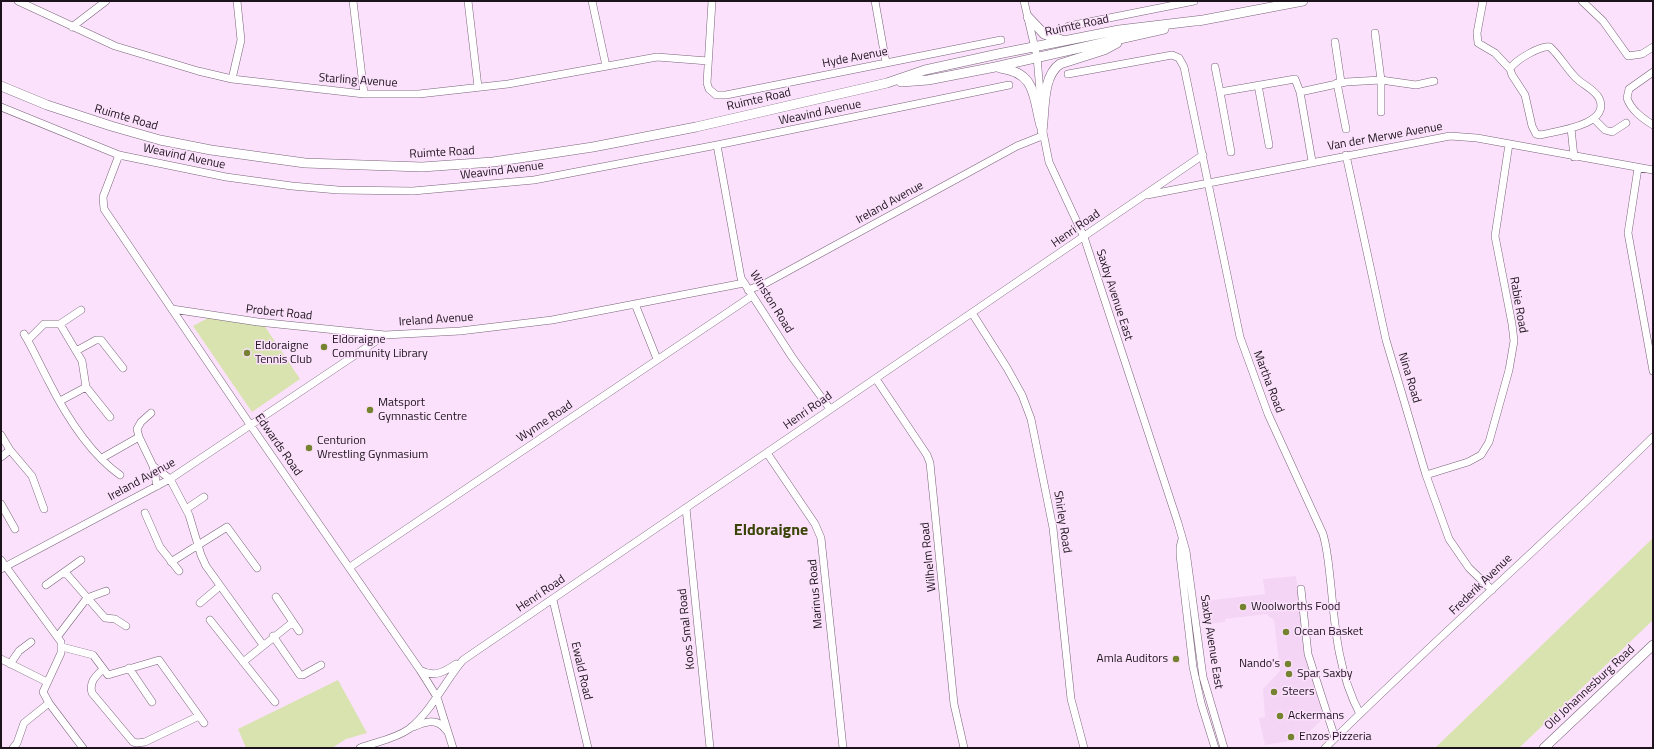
<!DOCTYPE html>
<style>
body{margin:0}
#map{position:relative;width:1654px;height:749px;overflow:hidden;background:#fbe1fb;font-family:"Titillium Web",sans-serif}
canvas{display:block}
.frame{position:absolute;inset:0;border:2px solid #1c131c;pointer-events:none}
</style>
<div id="map">
<canvas width="1654" height="749"></canvas>
<div class="frame"></div>
</div>
<script>
const ctx = document.querySelector('canvas').getContext('2d');
ctx.lineJoin = 'round';
function fillPath(path, color) {
  ctx.fillStyle = color;
  ctx.fill(path, 'evenodd');
}
function strokePath(path, color, width, dash) {
  ctx.strokeStyle = color;
  ctx.lineWidth = width;
  ctx.lineCap = dash ? 'butt' : 'round';
  ctx.setLineDash(dash || []);
  ctx.stroke(path);
}
function drawText(font, color, halo, rows, align = 'center') {
  ctx.font = font + ' "Titillium Web",sans-serif';
  ctx.lineWidth = 3;
  ctx.setLineDash([]);
  ctx.textBaseline = 'middle';
  ctx.strokeStyle = halo;
  ctx.fillStyle = color;
  for (const [text, x, y, turn = 0] of rows) {
    ctx.save();
    ctx.translate(x, y);
    ctx.rotate((+turn || 0) * Math.PI / 180);
    ctx.textAlign = isNaN(turn) ? turn : align;
    if (halo) ctx.strokeText(text, 0, 0);
    ctx.fillText(text, 0, 0);
    ctx.restore();
  }
}
const built = new Path2D(`
 M1296,576L1305,652L1325,717L1301,739L1265,745L1259,718L1265,717L1263,689L1280,671L1274,620L1266,614L1225,619V622L1207,624L1204,601L1265,594L1263,579Z`);
const green = new Path2D(`
 M208,318L264,325L300,379L252,412L193,326Z
 M1653,538V620L1519,748H1435Z
 M338,680L367,733L346,739L332,748H246L238,729Z`);
const minor = new Path2D(`
 M18,1L115,46L198,71L232,79L364,94H419L508,84L657,57L708,61
 M353,1L364,94
 M468,1L478,87
 M592,1L606,66
 M712,1L707,83L709,89L716,95H726L1001,40
 M875,1L886,63
 M1024,1L1037,57L1041,103
 M1483,1L1477,33L1478,43L1495,53L1510,69L1512,75L1525,95L1532,126L1536,134L1540,135C1556,131 1612,125 1599,98C1594,89 1583,85 1576,78C1566,68 1560,56 1550,47C1541,45 1515,60 1510,69
 M1582,1L1603,21L1628,56L1642,54L1653,47
 M1069,26L1194,1
 M72,27L106,1
 M1375,33L1381,80V112
 M1335,42L1341,82
 M1215,67L1220,92
 M1653,72L1629,89L1627,98C1631,110 1642,118 1653,125
 M1068,74L1172,55L1179,58L1184,67L1240,337L1268,414L1323,534C1328,551 1329,569 1331,586C1335,630 1339,675 1360,714
 M232,79L241,40L237,1
 M1337,83L1346,129
 M1258,85L1269,145
 M1300,92L1346,82L1381,80L1416,85L1434,81
 M1,107L119,155L226,177L292,186L338,190L413,191L534,180L717,145L1009,85
 M1594,119L1605,130L1612,132L1626,123
 M1042,127L1049,162L1084,237L1178,523L1186,551L1203,677L1224,748
 M1571,128L1574,157
 M717,145L741,278L792,357L830,409
 M1231,152L1220,92L1295,79L1300,92L1312,161
 M119,155L103,197L104,209L251,426L420,670L437,697L453,748
 M1346,155L1386,340L1426,475L1449,539L1469,568L1492,590
 M1638,168L1628,233L1653,371
 M1147,195L1450,136L1477,138L1653,170
 M748,290L766,283L1017,146L1042,136
 M635,304L657,359
 M172,309L258,322L385,335
 M972,313L1007,368L1022,395L1031,419L1053,528L1071,699L1084,748
 M60,324L82,361L86,387L110,417
 M24,334C33,349 40,365 48,380C65,414 89,453 120,475
 M28,340L44,324H60L81,310
 M76,351L96,340H101L123,368
 M876,379L927,455L930,463L954,704L964,748
 M60,401L86,387
 M151,413L141,422L137,429L139,437L153,466L157,486
 M1,435L10,450L32,476L44,509
 M767,453L815,524L821,538L843,748
 M1,457L10,450
 M102,458L139,437
 M153,466L170,479L189,515L201,555L206,566L263,645
 M1426,475L1468,462L1481,455L1489,442L1509,370L1514,341L1512,324L1495,236L1509,144
 M1,504L15,529
 M686,508L710,748
 M186,509L204,497
 M145,513L160,547L179,571
 M1182,539L1180,547V555L1193,667L1201,703L1215,748
 M1,560L61,642V653L43,692L49,703L83,748
 M171,562L227,527L257,568
 M350,567L752,296
 M1,569L170,479L385,335L460,331L552,320L744,283
 M65,572L105,618L115,619L126,626
 M46,585L81,560
 M1301,589L1308,654L1335,738
 M276,597L299,631
 M553,600L588,748
 M200,603L220,586
 M210,620L275,702
 M58,636L87,598L106,591
 M273,636L300,675H303L321,665
 M62,647L93,655L108,675L159,660L204,723
 M1,659L47,682
 M243,662L293,622
 M10,664L19,651L31,642
 M129,668L152,702
 M103,669C95,677 89,682 92,693L133,742L137,743L145,742L199,716
 M420,670C434,678 444,672 456,664
 M413,727C425,722 437,717 446,730
 M13,748L17,743L24,723L49,703
 M360,748C376,742 395,739 409,729C431,712 445,681 463,660L1203,155
 M1325,748C1432,642 1545,543 1653,437`);
const major = new Path2D(`
 M1028,17L1044,34L1062,40
 M1198,21L1303,1
 M1000,68C1037,73 1033,97 1041,126
 M901,82L928,80L995,67L1164,29
 M1,86L47,105L111,126L160,140L211,150L305,163L422,167L493,162L593,147L696,127L887,83L925,70L998,54L1119,30L1203,20
 M1042,131C1045,111 1042,76 1060,64L1104,50L1117,43
 M1544,748L1653,645`);
const markers = [
 [324,347,4,"#758330"],
 [247,353,4,"#758330"],
 [370,410,4,"#758330"],
 [309,448,4,"#758330"],
 [1243,607,4,"#758330"],
 [1286,632,4,"#758330"],
 [1176,659,4,"#758330"],
 [1288,664,4,"#758330"],
 [1289,674,4,"#758330"],
 [1274,692,4,"#758330"],
 [1280,716,4,"#758330"],
 [1291,737,4,"#758330"]
];
const streetNames = [
 ["Ruimte Road",1077,26,-12],
 ["Hyde Avenue",855,58,-11],
 ["Starling Avenue",358,81,4],
 ["Ruimte Road",759,100,-13],
 ["Weavind Avenue",820,113,-12],
 ["Ruimte Road",126,118,16],
 ["Van der Merwe Avenue",1385,137,-10],
 ["Ruimte Road",442,153,-3],
 ["Weavind Avenue",184,157,12],
 ["Weavind Avenue",502,171,-7],
 ["Ireland Avenue",890,203,-29],
 ["Henri Road",1076,229,-35],
 ["Saxby Avenue East",1114,295,72],
 ["Winston Road",771,302,58],
 ["Rabie Road",1518,305,80],
 ["Probert Road",279,313,6],
 ["Ireland Avenue",436,320,-4],
 ["Nina Road",1409,378,73],
 ["Martha Road",1268,382,69],
 ["Henri Road",808,411,-35],
 ["Wynne Road",545,422,-34],
 ["Edwards Road",278,445,55],
 ["Ireland Avenue",142,480,-29],
 ["Shirley Road",1062,522,81],
 ["Wilhelm Road",929,557,-96],
 ["Frederik Avenue",1481,585,-44],
 ["Henri Road",541,594,-34],
 ["Marinus Road",816,594,-95],
 ["Koos Smal Road",687,629,-96],
 ["Saxby Avenue East",1211,642,81],
 ["Ewald Road",581,671,77],
 ["Old Johannesburg Road",1590,688,-43]
];
const poiNames = [
 ["Eldoraigne",332,340],
 ["Community Library",332,354],
 ["Eldoraigne",255,346],
 ["Tennis Club",255,360],
 ["Matsport",378,403],
 ["Gymnastic Centre",378,417],
 ["Centurion",317,441],
 ["Wrestling Gynmasium",317,455],
 ["Woolworths Food",1251,607],
 ["Ocean Basket",1294,632],
 ["Amla Auditors",1168,659,"right"],
 ["Nando's",1280,664,"right"],
 ["Spar Saxby",1297,674],
 ["Steers",1282,692],
 ["Ackermans",1288,716],
 ["Enzos Pizzeria",1299,737]
];
const districtNames = [
 ["Eldoraigne",771,531]
];
fillPath(built, '#f5d5f5');
fillPath(green, '#d8e3b0');
strokePath(minor, '#796379', 8);
strokePath(major, '#796379', 10);
strokePath(minor, '#fff', 7);
strokePath(major, '#fff', 9);
for (const [x, y, r, color] of markers) {
  const dot = new Path2D();
  dot.arc(x, y, r, 0, 2 * Math.PI);
  ctx.fillStyle = color;
  ctx.fill(dot);
  strokePath(dot, '#fbe1fb', 1.5);
}
drawText('12px', '#1c131c', '#fbe1fb', streetNames);
drawText('12px', '#1c131c', '#fbe1fb', poiNames, 'left');
drawText('bold 16px', '#3b4407', '#fbe1fb', districtNames);
</script>
